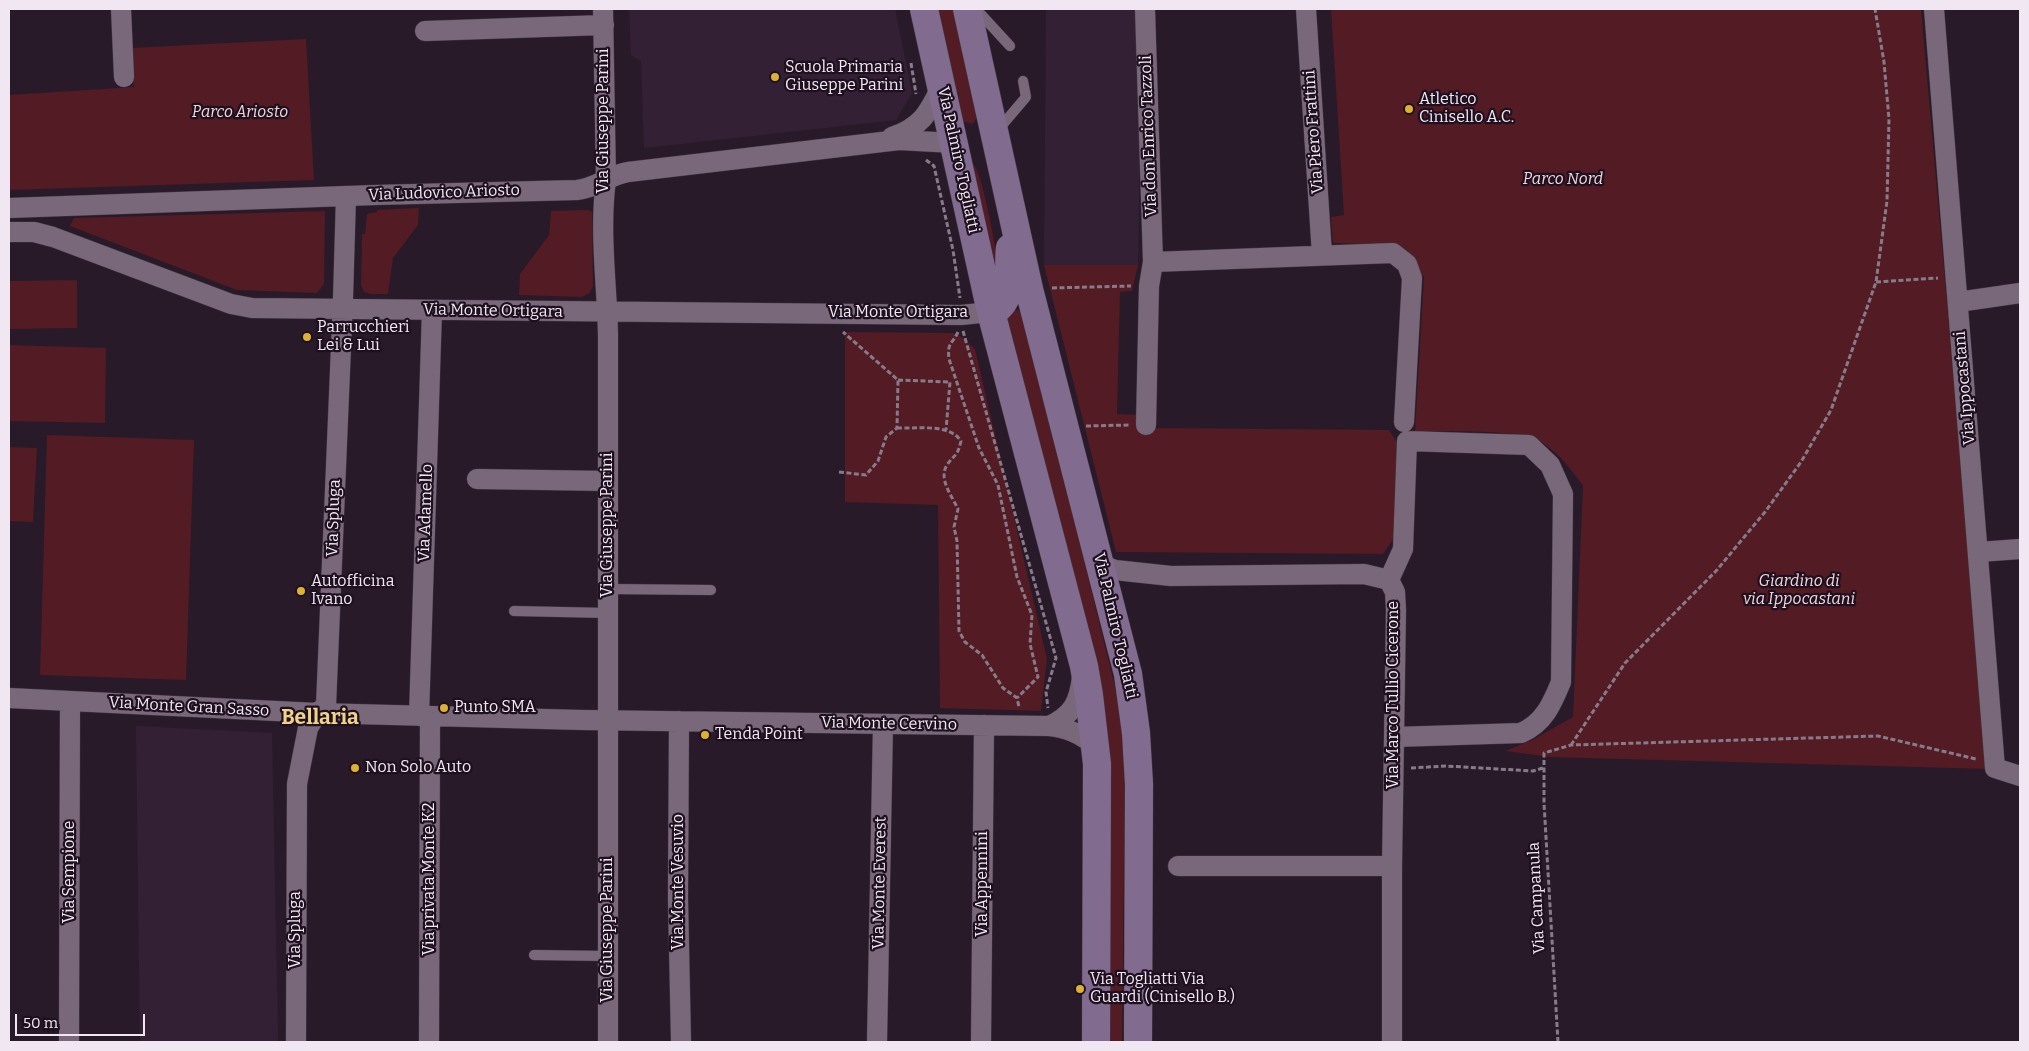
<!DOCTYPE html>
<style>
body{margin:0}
#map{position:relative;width:2029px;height:1051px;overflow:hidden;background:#281a29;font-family:Bitter,serif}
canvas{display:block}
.frame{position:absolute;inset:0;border:10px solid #f1e7f2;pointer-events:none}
.scale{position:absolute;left:15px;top:1014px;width:130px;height:22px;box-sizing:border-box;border:2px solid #f1e7f2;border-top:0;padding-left:6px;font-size:15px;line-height:18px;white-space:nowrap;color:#f1e7f2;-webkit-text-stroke:4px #1f1020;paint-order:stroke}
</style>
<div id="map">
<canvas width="2029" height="1051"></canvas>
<div class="frame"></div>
<div class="scale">50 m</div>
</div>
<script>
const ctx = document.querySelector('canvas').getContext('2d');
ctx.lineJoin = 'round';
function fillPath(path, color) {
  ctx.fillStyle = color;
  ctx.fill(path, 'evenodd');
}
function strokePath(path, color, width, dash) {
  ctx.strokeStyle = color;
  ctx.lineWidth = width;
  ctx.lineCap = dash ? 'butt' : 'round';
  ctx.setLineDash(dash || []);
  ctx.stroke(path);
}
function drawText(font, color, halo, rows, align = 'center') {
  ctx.font = font + ' Bitter,serif';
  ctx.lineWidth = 4.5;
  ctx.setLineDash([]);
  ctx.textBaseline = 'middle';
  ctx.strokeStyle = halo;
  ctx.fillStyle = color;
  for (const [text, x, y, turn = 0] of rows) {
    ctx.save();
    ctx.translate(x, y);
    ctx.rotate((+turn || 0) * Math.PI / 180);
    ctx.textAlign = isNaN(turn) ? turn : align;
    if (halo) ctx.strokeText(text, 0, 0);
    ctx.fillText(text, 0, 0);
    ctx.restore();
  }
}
const built = new Path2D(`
 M629,9H895L912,93L896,120L644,148L641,61L631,55Z
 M1046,9H1137L1141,79L1138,265H1044Z
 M136,726L272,733L278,1042H140Z`);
const green = new Path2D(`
 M934,9H955L977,117L973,124L961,121Z
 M1331,9H1921L1988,769L1550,757L1505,751L1532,740L1573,717L1583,486C1570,468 1557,450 1537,440C1516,429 1442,432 1415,431L1424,277L1407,251L1396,245L1333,243L1331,217L1344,215Z
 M306,39L314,180L9,190V95L134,87L131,48Z
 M971,161C984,171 996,254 1000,273L998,282Z
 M419,208L418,225L393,258L388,294H371L364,292L361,285L362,234H365L367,214L377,212V210Z
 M588,210L592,212L593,286L590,293L582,297L519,295L520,274L549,235L551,211Z
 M325,211L324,284L317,293L237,290L70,226L74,218Z
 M1044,265H1138L1132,291L1120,292L1117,414L1137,415V430L1158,428L1389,430L1396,441V535L1383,554L1116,552Z
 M77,280V328L9,329V281Z
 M1014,309L1020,311L1024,316L1117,695L1122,726L1125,761L1122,1042H1110V1015L1106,997L1109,790L1005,321L1008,311Z
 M845,332L953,333L959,335L975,349L1047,659L1041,711L940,708L938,505L845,502Z
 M9,345L106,348L105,423L9,421Z
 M47,435L194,440L186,680L40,675Z
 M9,447L37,448L33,522L9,521Z`);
const path = new Path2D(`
 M911,63L916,94
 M926,160L934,166L953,250L960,298
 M1876,282L1938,278
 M1052,288L1131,286
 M963,331L1056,658L1046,692L1048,708
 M958,332C952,345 947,342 949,359L979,448L998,485L1017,577L1032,615L1030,644L1038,677L1017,698
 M898,380L950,382L946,430
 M1086,426L1129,425
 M897,428C917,429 949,423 961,441C957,458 955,453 947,465C938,479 952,496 958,509L954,527L957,541L959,631L965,642L982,655L1003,688L1017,698L1019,707
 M839,472L866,475L878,461L886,437L897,428L898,380L843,332
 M1571,745L1625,663L1716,571L1765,512L1801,462L1831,410L1876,282L1887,201L1889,119L1884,62L1875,9
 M1411,768L1446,766L1533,771L1543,768
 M1558,1042L1544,803V753L1571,745L1878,736L1976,759`);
const lane = new Path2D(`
 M976,9L1010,46
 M998,130L1026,97L1023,81
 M608,589L711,590
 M514,611L608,613
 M534,955L608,956`);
const street = new Path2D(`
 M121,9L124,77
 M603,9L606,180C599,231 607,284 608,335V1042
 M1145,9L1153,262L1149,286L1146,425
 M1306,9L1322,255
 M1934,9L1995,768L2020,776
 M425,31L604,25
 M892,137C921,127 928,114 941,87
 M9,208L375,195L577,190C597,188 609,175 628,172L899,140L954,143
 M9,232H34L53,237L231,304L252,308L961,315L991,312
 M1153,262L1393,253L1407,264L1412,278L1404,422
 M1958,302L2020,293
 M477,479L608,481
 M1979,552L2020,549
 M1100,564L1115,570L1171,576L1364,574L1389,580
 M1389,580L1403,549L1407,441L1529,445L1550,465L1563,494L1561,682C1552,704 1544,723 1521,733L1395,737
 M1389,580L1395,592L1396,610L1392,866V1042
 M9,698L317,713L582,720L1049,726C1068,728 1081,734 1095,746
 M419,716L432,310
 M679,721L678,898L681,1042
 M1049,726C1073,715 1079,702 1082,677
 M1178,866H1392
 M69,1042L70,701
 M296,1042L297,784L308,728L317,713L326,706L343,299L346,196
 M429,1042L430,716
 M877,1042L883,724
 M981,1042L984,725`);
const secondary = new Path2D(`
 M924,9L991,312L1084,666L1089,695L1097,764L1096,1042
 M967,9L1029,289L1128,674L1136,733L1139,784L1138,1042
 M991,312C1016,302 1007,269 1010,248`);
const markers = [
 [775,77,5,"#dcb233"],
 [1409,109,5,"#dcb233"],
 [307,337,5,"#dcb233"],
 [301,591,5,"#dcb233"],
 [444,708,5,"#dcb233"],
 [705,735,5,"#dcb233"],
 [355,768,5,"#dcb233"],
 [1080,989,5,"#dcb233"]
];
const poiNames = [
 ["Scuola Primaria",785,68],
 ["Giuseppe Parini",785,86],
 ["Atletico",1419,100],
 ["Cinisello A.C.",1419,118],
 ["Parrucchieri",317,328],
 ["Lei & Lui",317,346],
 ["Autofficina",311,582],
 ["Ivano",311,600],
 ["Punto SMA",454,708],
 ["Tenda Point",715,735],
 ["Non Solo Auto",365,768],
 ["Via Togliatti Via",1090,980],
 ["Guardi (Cinisello B.)",1090,998]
];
const parkNames = [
 ["Parco Ariosto",240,113],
 ["Parco Nord",1563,180],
 ["Giardino di",1799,582],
 ["via Ippocastani",1799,600]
];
const streetNames = [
 ["Via Giuseppe Parini",604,121,-90],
 ["Via Piero Frattini",1314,132,-94],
 ["Via don Enrico Tazzoli",1149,136,-92],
 ["Via Palmiro Togliatti",958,160,78],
 ["Via Ludovico Ariosto",444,193,-2],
 ["Via Monte Ortigara",493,311,1],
 ["Via Monte Ortigara",898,313],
 ["Via Ippocastani",1965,388,-95],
 ["Via Adamello",426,513,-88],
 ["Via Spluga",334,518,-88],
 ["Via Giuseppe Parini",608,525,-90],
 ["Via Palmiro Togliatti",1115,626,77],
 ["Via Marco Tullio Cicerone",1394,695,-90],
 ["Via Monte Gran Sasso",189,707,3],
 ["Via Monte Cervino",889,724,1],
 ["Via Sempione",70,872,-90],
 ["Via privata Monte K2",430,879,-90],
 ["Via Monte Vesuvio",679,882,-90],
 ["Via Monte Everest",880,883,-89],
 ["Via Appennini",983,884,-90],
 ["Via Campanula",1537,898,-93],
 ["Via Spluga",296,930,-90],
 ["Via Giuseppe Parini",608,930,-90]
];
const districtNames = [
 ["Bellaria",320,718]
];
fillPath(built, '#342035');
fillPath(green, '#531b23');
strokePath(lane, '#423743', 11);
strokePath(street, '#423743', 21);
strokePath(secondary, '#423743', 29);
strokePath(path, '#887b89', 3, [5, 2.5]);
strokePath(lane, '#79677a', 10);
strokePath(street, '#79677a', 20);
strokePath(secondary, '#816c90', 28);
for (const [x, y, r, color] of markers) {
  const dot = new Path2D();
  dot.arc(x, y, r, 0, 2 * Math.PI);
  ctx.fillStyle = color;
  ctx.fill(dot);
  strokePath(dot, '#1f1020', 2);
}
drawText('16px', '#f1e7f2', '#1f1020', poiNames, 'left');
drawText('italic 16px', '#f2d7d9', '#1f1020', parkNames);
drawText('16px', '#f1e7f2', '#1f1020', streetNames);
drawText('bold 21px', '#f0d388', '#1f1020', districtNames);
</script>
